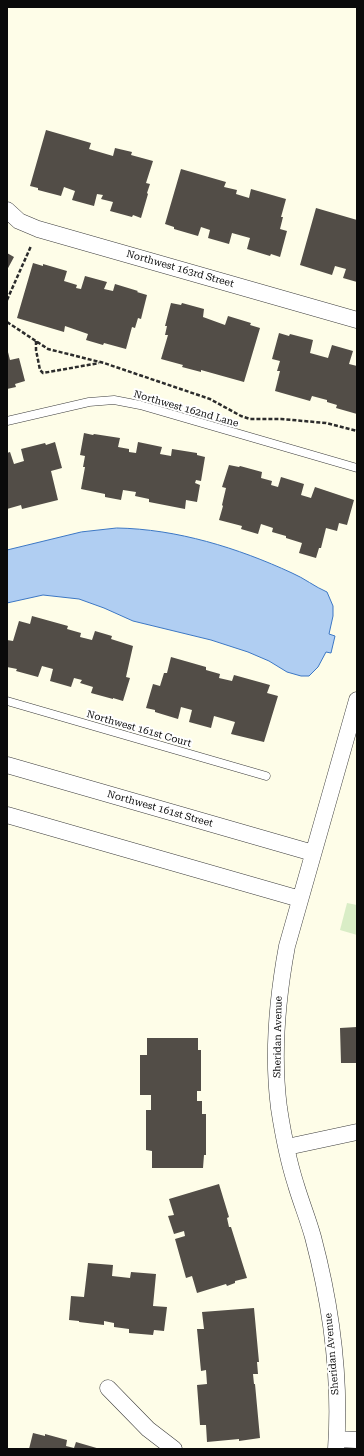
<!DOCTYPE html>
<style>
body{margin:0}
#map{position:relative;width:364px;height:1456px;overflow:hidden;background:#fefde8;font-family:"Roboto Serif",serif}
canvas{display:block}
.frame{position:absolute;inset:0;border:8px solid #0a0a0a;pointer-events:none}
</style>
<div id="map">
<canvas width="364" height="1456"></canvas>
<div class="frame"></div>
</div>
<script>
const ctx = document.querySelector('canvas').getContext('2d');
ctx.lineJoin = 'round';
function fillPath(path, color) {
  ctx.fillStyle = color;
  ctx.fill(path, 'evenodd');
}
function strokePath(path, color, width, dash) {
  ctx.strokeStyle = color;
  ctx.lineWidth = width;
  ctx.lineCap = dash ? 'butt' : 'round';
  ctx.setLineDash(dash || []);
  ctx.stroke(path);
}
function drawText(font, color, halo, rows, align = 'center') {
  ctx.font = font + ' "Roboto Serif",serif';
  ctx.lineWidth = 4;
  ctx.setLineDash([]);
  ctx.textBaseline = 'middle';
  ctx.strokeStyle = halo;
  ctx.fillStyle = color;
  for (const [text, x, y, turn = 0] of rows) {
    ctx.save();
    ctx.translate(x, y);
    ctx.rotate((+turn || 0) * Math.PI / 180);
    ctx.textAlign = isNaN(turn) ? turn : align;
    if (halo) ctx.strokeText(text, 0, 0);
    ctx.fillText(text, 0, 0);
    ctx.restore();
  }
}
const pitch = new Path2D(`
 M347,903L357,905V935L340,930Z`);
const water = new Path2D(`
 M117,528C177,529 238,548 292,573C304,578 315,587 327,592L333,606V616L329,634L335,636L331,653L326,652L318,667L309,676H301L287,672L269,661L248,652L211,640L133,621L104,608L79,599L43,595L7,603V550L81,532Z`);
const building = new Path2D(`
 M46,130L91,143L89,149L113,156L115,148L132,152L131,155L153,161L146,183L150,184L147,193L148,194L141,218L133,215L132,217L110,211L113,202L101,199L103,195L97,194L94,206L72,200L75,191L64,187L61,196L38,190V188L30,186Z
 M181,169L226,182L224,187L237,190L236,194L249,198L251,189L286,199L281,217H283L280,229L287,231L280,257L271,254L270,256L247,249L250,238L232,233L229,244L208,238L210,230L201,227L198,236L174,229V227L165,224Z
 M316,208L357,220V282L343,278L346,269L335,266L332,275L300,265Z
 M7,253L14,257L7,270Z
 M33,263L43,266V264L67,271L64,281L77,285L76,288L81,289L85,276L107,282L104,289L113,291L115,284L138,291L137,292L147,295L141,319L138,318L135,328L132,327L126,349L104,343L103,345L86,340L88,334L65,326L64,332L17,318Z
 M171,303L181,305L182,303L204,309L203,317L225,325L228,316L251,323L250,325L260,328L244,382L201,370V372L182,367L183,365L161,359L168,335H165L167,326H165Z
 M279,333L289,336L290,334L313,340L310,353L328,358L332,345L353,351L349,364L357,366V414L336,408L337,405L327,402V400L312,396L310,401L275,391L280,371H277L280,361L272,359Z
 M7,348L10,360L19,358L25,381L15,384L16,387L7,389Z
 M84,433L93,435L94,434L120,438L118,447L129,449V452L136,453L138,442L162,447L160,454L171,456L172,449L197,453V455L205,457L201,481L196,480L195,483L200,485L197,502L186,500L185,509L149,502V499L135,496L136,492L123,490L121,500L105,497V494L81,489L85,467H83L85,456L80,455Z
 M55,442L62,468L51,471L58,500L22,509L21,505L7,509V453L10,452L14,464L24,461L21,449L45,443L46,445Z
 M229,465L239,467L240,466L262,472L261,478L272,481L271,485L278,487L281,477L304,484L301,495L311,498L315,487L354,500L347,525L339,523L337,531L326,528L321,548H319L316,558L299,553L302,543L286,538V536L272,532L273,528L261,524L258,534L241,529L242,526L219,520L223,506L222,505L226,488L222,487Z
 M32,616L68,626L67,629L81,633L80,637L92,640L95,631L112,636L111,639L133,646L126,677L130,678L123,701L113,698V699L91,693L93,687L80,683L82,680L74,678L71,687L50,681L53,669L42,666L38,677L16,671L17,669L7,667V640L13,641L19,621L30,624Z
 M171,657L206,667V670L220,674L219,678L232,681L234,675L270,685L267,693L278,696L264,742L231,734L235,722L214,716L211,728L189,722L192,710L181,707L178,719L155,712V710L146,708L153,684L160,686L164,673H167Z
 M357,1027V1063H341L340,1028Z
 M147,1038H198V1050H201V1091H197V1101H202V1114H206V1155H204L203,1168H152V1151L146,1150V1110H151V1095H140V1055H147Z
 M219,1184L229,1217L227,1218L229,1227H231L247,1278L235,1281V1283L227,1286L226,1284L197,1293L192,1276L186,1278L175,1239L185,1236L184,1231L174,1234L168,1216L174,1215L169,1199Z
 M88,1263L113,1265L112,1276L130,1278L131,1272L156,1274L153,1306L167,1307L164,1331L154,1330L153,1335L129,1333V1329L114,1327V1323L104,1321V1325L79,1322V1321L69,1320L71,1296L84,1297Z
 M254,1308L259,1362H257L258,1374H253L254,1384H255L260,1438L239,1441V1439L207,1442L206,1425H200L197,1385L207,1384L206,1370L201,1371L197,1329H204L202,1312Z
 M33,1433L45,1436V1434L67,1440L66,1446L74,1448L76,1442L100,1449H29Z`);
const path = new Path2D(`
 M7,300L31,246
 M7,322L48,349L104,363L210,399L241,416L250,419H281L326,423L357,431
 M36,341V350L40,370L43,373L99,363`);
const lane = new Path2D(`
 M7,421L89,402L114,400L140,405L357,468
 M7,701L266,776`);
const street = new Path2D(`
 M7,210L19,221L38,229L357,320
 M7,765L313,853
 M7,815L300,899
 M287,1147L357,1132
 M108,1388L148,1429L174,1449
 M337,1439L357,1440
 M336,1449C341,1378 331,1305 313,1237C308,1219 301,1202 296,1185C288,1160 283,1134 279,1108C272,1054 277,1000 287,946L357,700`);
const streetNames = [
 ["Northwest 163rd Street",180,269,16],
 ["Northwest 162nd Lane",186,409,16],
 ["Northwest 161st Court",139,729,16],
 ["Northwest 161st Street",160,809,16],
 ["Sheridan Avenue",278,1037,-89],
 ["Sheridan Avenue",332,1354,-95]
];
fillPath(pitch, '#d9edc6');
fillPath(water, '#b0cef2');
strokePath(water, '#3c77c4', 1);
fillPath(building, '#524d47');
strokePath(lane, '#3d3d3d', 9);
strokePath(street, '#3d3d3d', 17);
strokePath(path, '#2c2c2c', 2.5, [4, 2]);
strokePath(lane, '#fff', 8);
strokePath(street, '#fff', 16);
drawText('10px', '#0a0a0a', '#fff', streetNames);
</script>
